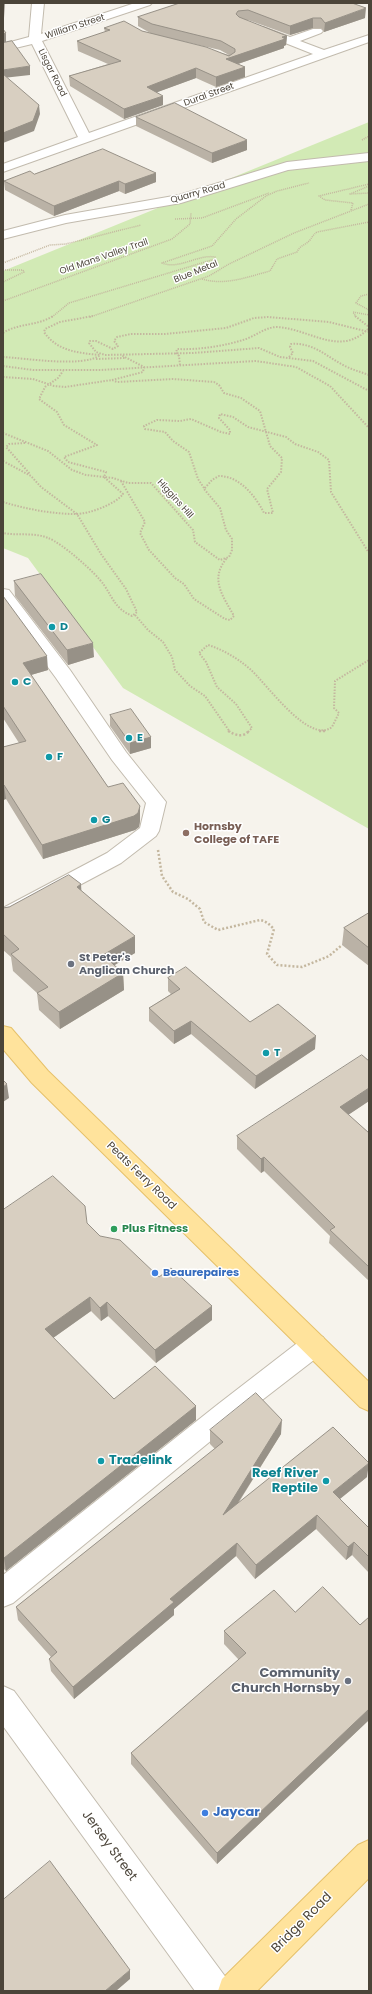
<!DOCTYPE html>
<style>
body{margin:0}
#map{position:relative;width:372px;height:1994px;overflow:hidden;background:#f6f3ec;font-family:Poppins,sans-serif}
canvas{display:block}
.frame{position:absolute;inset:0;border:4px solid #4b4439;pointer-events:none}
</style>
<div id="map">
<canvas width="372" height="1994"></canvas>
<div class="frame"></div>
</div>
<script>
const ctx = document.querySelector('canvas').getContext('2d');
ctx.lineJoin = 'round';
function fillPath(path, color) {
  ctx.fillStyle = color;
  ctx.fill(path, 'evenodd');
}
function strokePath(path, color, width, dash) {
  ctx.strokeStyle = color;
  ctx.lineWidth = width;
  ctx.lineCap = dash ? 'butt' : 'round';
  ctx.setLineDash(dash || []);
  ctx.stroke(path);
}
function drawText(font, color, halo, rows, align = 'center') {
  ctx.font = font + ' Poppins,sans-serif';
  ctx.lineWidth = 3;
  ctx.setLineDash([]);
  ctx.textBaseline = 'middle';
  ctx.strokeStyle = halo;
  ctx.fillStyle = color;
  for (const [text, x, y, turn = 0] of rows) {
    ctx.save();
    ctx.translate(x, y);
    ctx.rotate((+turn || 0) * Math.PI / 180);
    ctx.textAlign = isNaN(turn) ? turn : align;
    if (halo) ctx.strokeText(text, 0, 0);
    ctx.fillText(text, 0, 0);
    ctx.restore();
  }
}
const green = new Path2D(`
 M369,122V829L123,688L28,558L3,548V271Z`);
const pathFar2 = new Path2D(`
 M362,140L369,136
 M369,186L350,194L369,193
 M351,210L353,203L325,200L319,196L369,184
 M175,219L202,218L269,193
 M3,263L50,245L66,244L141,225
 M3,270H23L24,272L3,282
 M202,279C225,286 247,277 270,271L277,259L297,252C300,245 306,245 310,240C313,236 313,235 317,232L369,222
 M369,294L361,296L356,303L369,310
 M3,301L172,239L190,224L191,213
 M52,317L69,303L215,259V257C198,254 179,270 162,263L212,246L236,219L266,196L277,191L309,183
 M90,317L209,276L229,264L294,233L369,204
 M356,317L353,312L369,315`);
const pathFar1 = new Path2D(`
 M355,316L369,327
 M369,332L329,322L268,317L254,318L226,328L165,334H131L117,337L114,341L118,346L113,349L96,341H90L89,343L96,352L105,355L193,353L259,348L280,357L313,361L369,391
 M3,333C18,323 38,326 53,316
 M3,357C25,358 84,368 100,355C78,353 57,351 44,332L45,329L60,322L93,316
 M289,357L293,353L290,347L291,344C313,342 327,357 345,366C353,370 361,372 369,375
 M96,359L125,358
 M180,365L179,356L176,353L177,349C199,350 225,346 246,339C257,335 266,327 277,327C311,329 340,358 369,328
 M3,366L33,370H101L256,361L296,367L330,386L369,428
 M3,377L33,379L54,386L65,387L112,380L117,382L173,379L214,382L219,385L224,393L241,398L260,411L270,446L282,458L281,472L267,489L273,513H264C256,497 240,476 219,476L212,480L204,489L220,508L226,530L232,539V550L229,557L220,560L195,542L193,530L151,483H128L113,478L86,475L72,470L48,451L3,433
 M112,380L143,372L144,367L121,355
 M25,443L9,444L6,447L30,474
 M3,461L31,476L41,487L77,514L101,554L126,589L137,612L132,616C115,608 114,600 104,585C96,573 62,543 48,538C34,532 18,536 3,533
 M121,481L145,522L140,533L149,550L175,578L184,584L194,599L225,619L230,620L234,616C223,596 209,579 227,558
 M204,488L198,479L189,452L173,441L165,432L145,429L144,426L157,420L180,421L191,419L221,432L230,434V430L219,418L220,414L233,417L248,427L286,437L295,444L318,452L329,460L331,492L369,553
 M3,502C26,509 52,514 76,514C89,514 116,504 123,494L104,477L106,472L68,462L64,457L97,445L64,425L57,412L39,399L45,387L58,378L63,371
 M135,615L148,630L163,642L172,657L175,670L190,686L205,696L230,732
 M248,732L252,728L236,704L217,687L206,662L199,653L208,645C224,650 237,658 250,669C267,684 309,745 332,727L339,713L334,708L335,681L369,660`);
const path = new Path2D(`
 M228,731C236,735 242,738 249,731
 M319,731H325
 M158,850L162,876L173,892L188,899L200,909L204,922L218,930L260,920C266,921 270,925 274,929L267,954L277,965L302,967L329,956L342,945`);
const minor = new Path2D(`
 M32,3H44L41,34L135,3H152L150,5L42,41L89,133L313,54L255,31L253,29L255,27H263L290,37L313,29H321L323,31L321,33L300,41L324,50L369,35V42L3,172V164L78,137L32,44L3,51V44L29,37Z
 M369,153V161L288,170L181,203L66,223L3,239V231L65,215L179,195L287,162Z
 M3,589L9,590L70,670L126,752L166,802L159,831L156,836L121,863L10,922L3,924V908L107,853L140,828L146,803L112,760L56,678L3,606Z
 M314,1334L323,1337L327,1345L323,1353L235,1421L13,1603L3,1607V1575L217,1405L305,1337Z
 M3,1686L14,1691L227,1979L231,1991H195L3,1726Z`);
const major = new Path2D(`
 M3,1026L11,1028L48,1071L369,1382V1411L360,1407L32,1083L3,1049Z
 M369,1840V1878L257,1991H218L222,1979L358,1845Z`);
const wall = new Path2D(`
 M180,3L365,18L324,32L321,28H313L290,35L248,20H245L287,36L286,45L284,46V48L238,64L245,67V77L216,87L196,78L157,92L163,105L124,119L70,86L69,76L108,64L78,51L77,41L105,32L104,28L142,31L229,55L220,50L152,34L138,26V17Z
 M136,117L247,150L212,163L136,126Z
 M156,173V182L125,194L119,191L54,216L5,190L4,181L34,174Z
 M14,581L94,657L68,665L15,596Z
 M3,596L48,670L31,675L108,787L140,821L139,827L135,830L43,859L6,799L3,800V747L19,743L3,718Z
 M110,715L151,737V748L130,754L110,726Z
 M81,891L135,953L114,965L123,973L124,990L60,1029L39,1010L37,993L13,971L11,957L3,950V908Z
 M369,913V966L342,945L344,928Z
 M168,978L250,1022L315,1049L255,1089L191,1034L174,1044L149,1021V1008L171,994L168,991Z
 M369,1061V1101L348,1115L369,1133V1281L329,1243L330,1236L264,1171L261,1173L237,1149V1136Z
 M3,1210L87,1223L100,1236L159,1277L212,1306V1320L156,1363L108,1316L101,1321L91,1311L53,1338L114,1399L196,1406V1420L6,1571L3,1568Z
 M210,1430L281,1434L239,1502L367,1477L340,1499L369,1528V1573L352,1555L346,1560L316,1529L255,1579L236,1556L174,1609V1615L74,1699L51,1671L49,1659L51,1657L18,1620L16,1607L215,1449L210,1444Z
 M295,1612L360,1625L369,1617V1720L217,1864L131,1764V1753L239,1660L224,1644V1631Z`);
const shadedWall = new Path2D(`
 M4,3H5L4,18L3,10Z
 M366,8L365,18L324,32L325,23Z
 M313,18V28L290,35V26Z
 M6,33V42L3,43V34Z
 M287,36L286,45L284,46V48L226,68V59Z
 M30,66V75L3,78V70Z
 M245,67V77L216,87V77Z
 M196,68V78L147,96V87Z
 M163,96V105L124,119V109Z
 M39,105L40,114L34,131L3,143V133Z
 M247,140V150L212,163V153Z
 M156,173V182L125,194V184Z
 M119,181V191L54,216V206Z
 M93,643L94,657L68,665L67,650Z
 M47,656L48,670L24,677L23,663Z
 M151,737V748L130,754V743Z
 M3,785H4L6,799L3,800Z
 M140,806V821L139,827L135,830L43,859L42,845Z
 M81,884L82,901L77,887Z
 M135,936V953L103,972V955Z
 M123,973L124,990L60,1029L59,1012Z
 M191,1021V1034L174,1044V1031Z
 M316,1036L315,1049L255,1089L256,1076Z
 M7,1084L9,1098L3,1102V1087Z
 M369,1088V1101L339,1121L340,1107Z
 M264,1157V1171L261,1173V1159Z
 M90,1297L91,1311L46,1343L45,1329Z
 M107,1302L108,1316L101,1321L100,1308Z
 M212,1306V1320L156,1363L155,1350Z
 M196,1406V1420L6,1571L4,1558Z
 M282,1420L281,1434L222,1528L223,1515Z
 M369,1463L367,1477L331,1506L333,1492Z
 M317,1515L316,1529L255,1579L256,1565Z
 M354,1542L352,1555L346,1560L348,1547Z
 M237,1543L236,1556L174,1609V1615L74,1699L73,1687L170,1599Z
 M369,1709V1720L217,1864V1853Z
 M130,1970V1979L116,1991H105Z`);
const building = new Path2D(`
 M180,3H352L366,8L325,23L321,18H313L290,26L248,10L238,11L236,14L239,17L287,36L282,37L285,39L226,59L245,67L216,77L196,68L147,87L163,96L124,109L69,76L121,61L77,41L110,30L104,28L124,21L142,31L206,47L229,56L235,52V49L221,41L152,24L138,17Z
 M3,29L6,33L3,34Z
 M12,41L30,66L3,70V43Z
 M3,74L39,105L33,121L3,133Z
 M175,103L247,140L212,153L136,117Z
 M103,149L156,173L125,184L119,181L54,206L4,181L30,171L34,174Z
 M41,574L93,643L67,650L14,581Z
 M3,596L47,656L23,663L108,787L123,783L140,806L138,813L134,816L42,845L4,785H3V747L26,741L3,706Z
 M131,709L151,737L130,743L110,715Z
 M69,875L81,884L77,887L135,936L103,955L123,973L59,1012L37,993L48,987L11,954L19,949L3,934V908L9,907Z
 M369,913V948L344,928Z
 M186,967L250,1022L278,1004L316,1036L256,1076L191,1021L174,1031L149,1008L180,989L168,978Z
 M362,1055L369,1061V1088L340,1107L369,1133V1267L330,1230L335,1227L264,1157L261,1159L237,1136Z
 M3,1080L7,1084L3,1087Z
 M53,1176L85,1206L87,1223L100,1236L120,1240L159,1277L171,1268L212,1306L155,1350L107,1302L100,1308L90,1297L45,1329L114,1399L155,1366L196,1406L4,1558L3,1557V1210Z
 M256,1393L282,1420L223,1515L333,1427L369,1463L333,1492L369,1528V1557L354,1542L348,1547L317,1515L256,1565L237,1543L170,1599L174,1602L73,1687L49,1659L57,1652L16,1607L223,1442L210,1430Z
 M323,1587L360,1625L369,1617V1709L217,1853L131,1753L246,1653L224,1631L274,1590L295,1612Z
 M50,1861L130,1970L105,1991H3V1900Z`);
const markers = [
 [52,627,4,"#0f9aa8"],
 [15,682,4,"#0f9aa8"],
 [129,738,4,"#0f9aa8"],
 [49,757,4,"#0f9aa8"],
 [94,820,4,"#0f9aa8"],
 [186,833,4,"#8d6e63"],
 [71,964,4,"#6b7280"],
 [266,1053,4,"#0f9aa8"],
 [114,1229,4,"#2e9e5b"],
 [155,1273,4,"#3f7fe0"],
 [101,1461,4,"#0f9aa8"],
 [326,1481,4,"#0f9aa8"],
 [348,1681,4,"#6b7280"],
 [205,1813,4,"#3f7fe0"]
];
const farStreetnames = [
 ["William Street",75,27,-18],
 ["Lisgar Road",52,73,63],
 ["Dural Street",209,95,-20],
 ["Quarry Road",198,193,-16],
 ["Old Mans Valley Trail",104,257,-19],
 ["Blue Metal",196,272,-22],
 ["Higgins Hill",175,499,48]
];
const cultureNames = [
 ["D",60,627],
 ["C",23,682],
 ["E",137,738],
 ["F",57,757],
 ["G",102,820],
 ["T",274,1053]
];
const educationNames = [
 ["Hornsby",194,827],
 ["College of TAFE",194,840]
];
const worshipNames = [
 ["St Peter's",79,958],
 ["Anglican Church",79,971]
];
const streetNames = [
 ["Peats Ferry Road",141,1176,44]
];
const leisureNames = [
 ["Plus Fitness",122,1229]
];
const shopNames = [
 ["Beaurepaires",163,1273]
];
const nearCulturenames = [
 ["Tradelink",109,1461],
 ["Reef River",318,1474,"right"],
 ["Reptile",318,1489,"right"]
];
const nearWorshipnames = [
 ["Community",340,1674],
 ["Church Hornsby",340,1689]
];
const nearShopnames = [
 ["Jaycar",213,1813]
];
const nearStreetnames = [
 ["Jersey Street",109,1846,54],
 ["Bridge Road",302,1923,-45]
];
fillPath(green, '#d2eab5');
strokePath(minor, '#c2bbae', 2);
strokePath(major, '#e6c16a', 2);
strokePath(pathFar2, '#c4b79f', 1.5, [1, 1]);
strokePath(pathFar1, '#c4b79f', 2, [1.5, 1.5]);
strokePath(path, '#c4b79f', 2.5, [2, 2]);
fillPath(minor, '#fff');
fillPath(major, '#ffe39c');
fillPath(wall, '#bab2a6');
fillPath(shadedWall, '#979187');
fillPath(building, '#d8cfc1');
strokePath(building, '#979187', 1);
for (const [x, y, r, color] of markers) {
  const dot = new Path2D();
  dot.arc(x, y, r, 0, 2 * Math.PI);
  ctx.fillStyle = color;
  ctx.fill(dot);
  strokePath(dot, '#fff', 1.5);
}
drawText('9px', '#4b4439', '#fff', farStreetnames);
drawText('bold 11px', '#0d838f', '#fff', cultureNames, 'left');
drawText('bold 11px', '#785e54', '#fff', educationNames, 'left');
drawText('bold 11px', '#5b616d', '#fff', worshipNames, 'left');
drawText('11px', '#4b4439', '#fff', streetNames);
drawText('bold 11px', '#27864d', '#fff', leisureNames, 'left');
drawText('bold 11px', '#366cbe', '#fff', shopNames, 'left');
drawText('bold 13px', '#0d838f', '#fff', nearCulturenames, 'left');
drawText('bold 13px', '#5b616d', '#fff', nearWorshipnames, 'right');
drawText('bold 13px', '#366cbe', '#fff', nearShopnames, 'left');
drawText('13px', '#4b4439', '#fff', nearStreetnames);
</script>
